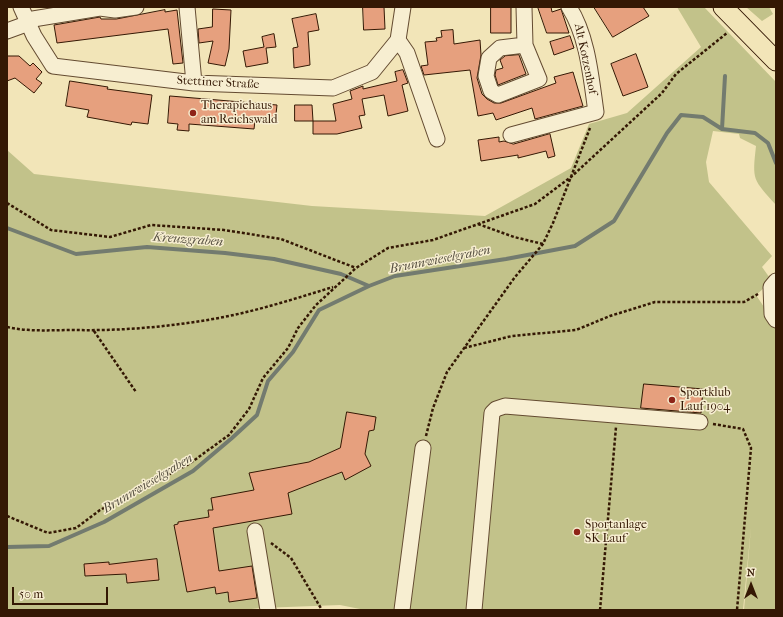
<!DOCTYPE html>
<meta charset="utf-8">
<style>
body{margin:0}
#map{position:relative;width:783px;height:617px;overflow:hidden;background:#f2e5b8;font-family:"IM FELL French Canon",serif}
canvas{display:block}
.frame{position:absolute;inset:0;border:8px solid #341804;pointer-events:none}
.north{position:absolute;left:731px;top:565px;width:40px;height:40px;-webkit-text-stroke:3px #f7eed1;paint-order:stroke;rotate:0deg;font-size:11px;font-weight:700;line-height:16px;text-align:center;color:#341804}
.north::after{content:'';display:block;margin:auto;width:14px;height:18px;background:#341804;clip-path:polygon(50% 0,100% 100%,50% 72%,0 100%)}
.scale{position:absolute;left:12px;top:587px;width:96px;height:18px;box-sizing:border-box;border:2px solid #341804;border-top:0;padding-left:5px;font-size:12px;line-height:14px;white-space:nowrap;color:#341804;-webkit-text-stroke:3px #f7eed1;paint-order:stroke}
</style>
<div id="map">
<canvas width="783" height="617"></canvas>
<div class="frame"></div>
<div class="north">N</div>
<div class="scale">50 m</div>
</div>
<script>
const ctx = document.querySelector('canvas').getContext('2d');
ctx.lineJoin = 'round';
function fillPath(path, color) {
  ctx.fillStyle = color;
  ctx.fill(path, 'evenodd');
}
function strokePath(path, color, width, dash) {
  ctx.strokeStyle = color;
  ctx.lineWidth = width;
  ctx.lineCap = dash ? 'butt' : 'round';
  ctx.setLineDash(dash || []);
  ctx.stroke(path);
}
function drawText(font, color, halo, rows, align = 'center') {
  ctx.font = font + ' "IM FELL French Canon",serif';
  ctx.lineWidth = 3;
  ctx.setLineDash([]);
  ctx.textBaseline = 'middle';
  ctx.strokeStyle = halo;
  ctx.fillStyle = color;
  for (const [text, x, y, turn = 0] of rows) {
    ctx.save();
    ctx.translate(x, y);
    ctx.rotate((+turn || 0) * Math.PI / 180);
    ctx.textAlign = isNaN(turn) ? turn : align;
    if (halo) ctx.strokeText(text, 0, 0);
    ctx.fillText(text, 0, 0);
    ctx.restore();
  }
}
const green = new Path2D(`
 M677,7H704L776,82V205C753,179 752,181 756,146L740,138L739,134L713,131L706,162L709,182L772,256L762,267L772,281L756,295L776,325V610H744L751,527L743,610H405L396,607L392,610H365L340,605L261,608L242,610H7V150L34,174L312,206L485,216L571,168L589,124L627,113L701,47Z
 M746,7H769L773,14L762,21Z`);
const stream = new Path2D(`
 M725,76L722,129L755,133L768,143L776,163
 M7,228L76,254L147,247L225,253L274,259L341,274L369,286
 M7,547L49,546L104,522L193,471L232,438L257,415L268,381L293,352L319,310L369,286L395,276L506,259L575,246L614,221L667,133L681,115L703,117L722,129`);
const building = new Path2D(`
 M363,7H384L385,29L364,30Z
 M491,7H511V33H491Z
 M538,7H551L552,12L561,9L569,33H547Z
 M594,7H643L649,16L613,37Z
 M213,9L231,10L229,49L225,66L208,63L213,41L199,43L198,29L212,27Z
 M165,10V12L177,10L183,63L173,64L168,29L57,43L54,25L100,17L101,19H116Z
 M316,14L319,30L308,32L310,65L294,68L293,48L298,47L292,19Z
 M453,30L454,44L480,40L481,55L477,78L482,94L487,99L494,103H501L556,83L554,77L573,72L583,106L535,119L532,108L496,120L493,113L478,116L470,70L424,75L421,66L428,65L425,42L437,41L436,38L442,37L441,31Z
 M274,34L276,47L266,48L268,63L246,67L243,51L264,47L262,37Z
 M570,36L574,48L554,55L550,42Z
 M636,54L648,87L623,96L611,64Z
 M519,55L526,74L498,85L495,75L496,70L503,68L500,60L505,56Z
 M7,56H19L30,66L33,63L42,72L36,79L42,83L34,93L15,78L7,81Z
 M403,70L408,83L402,85L408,111L388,116L384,95L362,99L365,115L359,116L362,128L337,134H313V121H336L333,104L352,99L350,91L363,86V89L397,81L395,72Z
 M70,81L108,87L107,89L152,95L148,124L132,122L131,125L87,117L89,110L66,106Z
 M170,96L277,105L275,123L255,121L254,129L189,124V131L177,130L178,124L168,123Z
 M295,105H312L313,121H295Z
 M550,134L555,156L548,158L546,151L518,158V155L481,161L478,140L499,137V142L504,141L513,144Z
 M644,384L703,389L701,413L641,408Z
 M347,412L376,417L374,430L369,431L365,454L371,466L345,480L342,472L288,493L292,514L213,528L219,571L252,566L257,598L229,602L228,592L216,594L215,587L187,592L174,525L178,524V522L209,517L208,510H213L211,498L254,490L249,473L309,462L340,448Z
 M157,559L159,580L127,583L126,574L85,576L84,564L109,562V564Z`);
const path = new Path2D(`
 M7,203L51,230L110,237L151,225L224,230L281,239L356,268
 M478,224L514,237L543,244
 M7,327C29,332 51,330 74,330C120,331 167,327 213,319C254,312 294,299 333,287
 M94,331L136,392
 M464,348L512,336L576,330L610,316L655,302H744L758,294
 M713,424L743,429L751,448L737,610
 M426,436L433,408L447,372L515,277L543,244L553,223L590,128
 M7,516L48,533L76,528L100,510L189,464L229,435L249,409L263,378L288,348L298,328L316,305L356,268L388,248L433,240L535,204L571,177L662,93L676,74L727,33
 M271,543L291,558L322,610
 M600,610L616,427`);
const minor = new Path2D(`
 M21,7L34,36L53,66L194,83L333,88L372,72L398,40L403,7
 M187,7L194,83
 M524,7L525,45L539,79L498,95L491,91L486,76L489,58L500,48L525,45
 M27,20L100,8L115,10L136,7
 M7,31L29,23
 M398,40L407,53L437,139
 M511,135L596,112C591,78 588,37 569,7
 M776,281L771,287L772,314L776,320
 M255,531L268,610
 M402,610L423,448
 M474,610L492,413L496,409L505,406L700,422`);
const major = new Path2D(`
 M723,7L776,61`);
const markers = [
 [193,113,4,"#8f2418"],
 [672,400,4,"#8f2418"],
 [577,532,4,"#8f2418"]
];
const streetNames = [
 ["Alt Kotzenhof",585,59,78],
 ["Stettiner Straße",218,83,3]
];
const poiNames = [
 ["Therapiehaus",201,106],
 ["am Reichswald",201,120],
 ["Sportklub",680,393],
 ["Lauf 1904",680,407],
 ["Sportanlage",585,525],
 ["SK Lauf",585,539]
];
const waterNames = [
 ["Kreuzgraben",188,240,4],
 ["Brunnwieselgraben",440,260,-11],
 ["Brunnwieselgraben",148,484,-31]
];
fillPath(green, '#c2c28a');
strokePath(stream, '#737b6f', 4);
fillPath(building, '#e6a07e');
strokePath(building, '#341804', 1);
strokePath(minor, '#644b31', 17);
strokePath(major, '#341804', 21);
strokePath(path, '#341804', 2.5, [3, 2]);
strokePath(minor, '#f7eed1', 15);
strokePath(major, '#f2e5b8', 19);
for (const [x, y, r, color] of markers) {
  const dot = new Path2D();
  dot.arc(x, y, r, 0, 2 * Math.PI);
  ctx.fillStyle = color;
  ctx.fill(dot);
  strokePath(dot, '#f7eed1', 1.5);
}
drawText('12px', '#341804', '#f7eed1', streetNames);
drawText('12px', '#341804', '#f7eed1', poiNames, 'left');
drawText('italic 13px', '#595243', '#f7eed1', waterNames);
</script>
